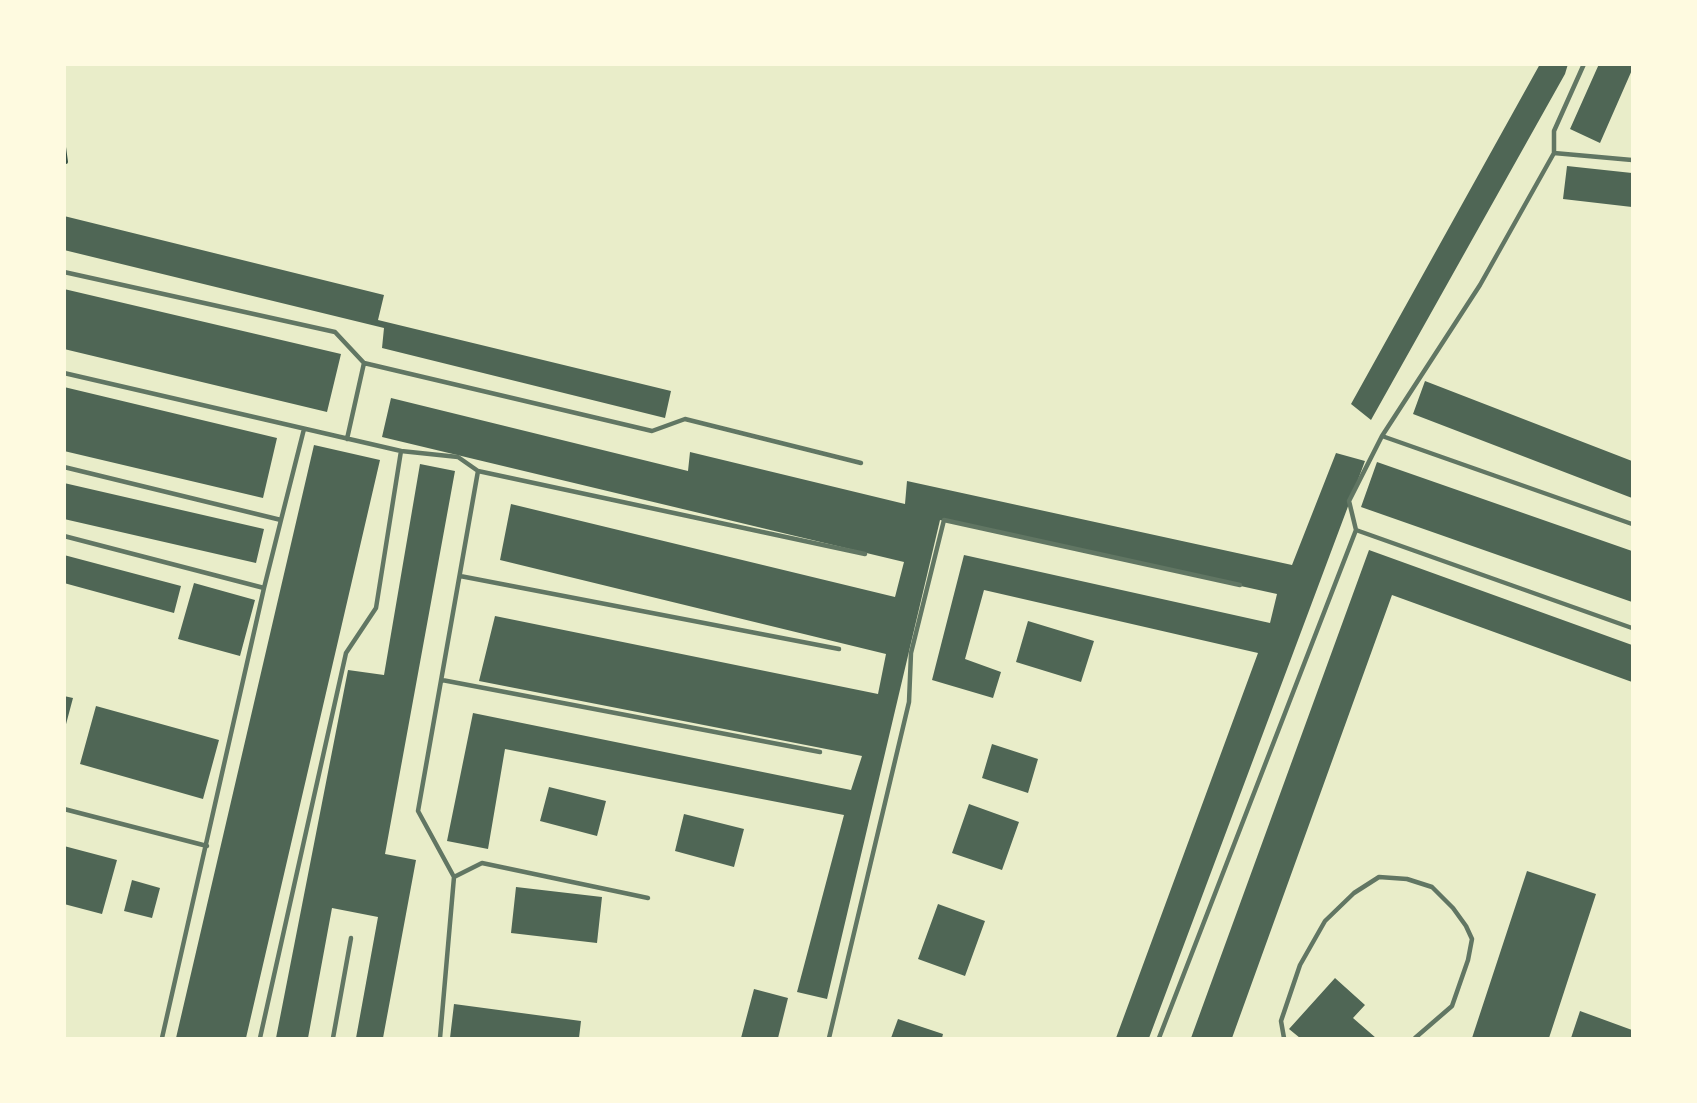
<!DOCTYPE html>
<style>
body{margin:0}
#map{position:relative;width:1697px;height:1103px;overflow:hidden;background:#e9edc9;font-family:"Golos Text",sans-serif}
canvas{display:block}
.frame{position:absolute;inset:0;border:66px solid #fefae0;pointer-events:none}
</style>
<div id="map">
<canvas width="1697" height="1103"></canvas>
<div class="frame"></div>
</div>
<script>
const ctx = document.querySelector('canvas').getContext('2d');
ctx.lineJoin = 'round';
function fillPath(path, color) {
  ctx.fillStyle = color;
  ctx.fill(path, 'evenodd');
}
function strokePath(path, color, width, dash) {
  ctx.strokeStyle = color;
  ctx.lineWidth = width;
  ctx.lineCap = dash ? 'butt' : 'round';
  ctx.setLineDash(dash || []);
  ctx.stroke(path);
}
const building = new Path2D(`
 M1540,64H1568L1565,74L1371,420L1351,404Z
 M1599,64H1632V70L1600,143L1570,129Z
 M1567,166L1632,173V207L1563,199Z
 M64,216L384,295L378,320L671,391L665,418L382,348L384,328L64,250Z
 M64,289L341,354L327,412L64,349Z
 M1425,381L1632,461V498L1413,414Z
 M64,387L277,438L263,498L64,451Z
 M391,398L688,471L690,452L905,504L907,481L1292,565L1336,453L1365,461L1149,1038H1116L1258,653L984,590L965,659L1001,672L993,698L932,680L964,555L1270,623L1277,594L940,520L827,999L797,992L844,815L505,749L488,849L447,841L473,713L851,790L862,756L479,681L495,616L878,694L886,654L500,560L511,504L895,597L904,562L382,437Z
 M314,445L380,460L246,1038H176Z
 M1377,462L1632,551V602L1361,507Z
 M420,464L455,471L385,854L416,860L383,1038H356L378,917L332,908L308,1038H276L348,670L384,675Z
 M64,483L264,529L256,563L64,519Z
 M1369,550L1632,645V682L1392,595L1232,1038H1191Z
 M64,555L181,586L174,613L64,583Z
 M194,583L255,600L240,656L178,639Z
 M1028,621L1094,641L1081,682L1016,662Z
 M64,696L73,698L65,728H64Z
 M96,706L219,740L203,799L80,764Z
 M992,744L1038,759L1028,793L982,778Z
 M549,787L606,801L597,836L540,821Z
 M969,804L1019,822L1002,870L952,853Z
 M684,814L744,829L734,867L675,851Z
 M64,846L117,860L102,914L64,904Z
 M1527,871L1596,894L1549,1038H1472Z
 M132,880L160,888L152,918L124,911Z
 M516,887L602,897L597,943L511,933Z
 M938,904L985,921L965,976L918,959Z
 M1335,978L1365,1005L1353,1018L1376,1038H1300L1289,1029Z
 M754,989L788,998L778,1038H741Z
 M454,1004L581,1021L579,1038H450Z
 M1580,1011L1632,1030V1038H1571Z
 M898,1019L943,1034L942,1038H891Z`);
const path = new Path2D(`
 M64,147L66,162`);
const service = new Path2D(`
 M1554,153V131L1584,64
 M64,272L335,332L364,363
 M64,373L401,451L376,608L346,653L260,1038
 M1382,436L1480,285L1554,153L1632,160
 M347,439L364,363L652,431L685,419L861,463
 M401,451L458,457L478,471
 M64,467L281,520L304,429
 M1356,530L1349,501L1382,436L1632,524
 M64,536L264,588L281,520
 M460,576L839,649
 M442,680L820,752
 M64,809L207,846
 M454,877L418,811L478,471L865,554
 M162,1038L264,588
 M333,1038L351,938
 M440,1038L454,877L482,863L648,898
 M829,1038L909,702L911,653L944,520L1240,585
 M1159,1038L1356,530L1632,628
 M1284,1038L1281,1021L1300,965L1325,921L1354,893L1379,877L1407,879L1432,887L1453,908L1466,926L1472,939L1468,960L1452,1006L1415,1038`);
fillPath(building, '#4f6655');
strokePath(path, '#344e41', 4);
strokePath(service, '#617663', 4.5);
</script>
